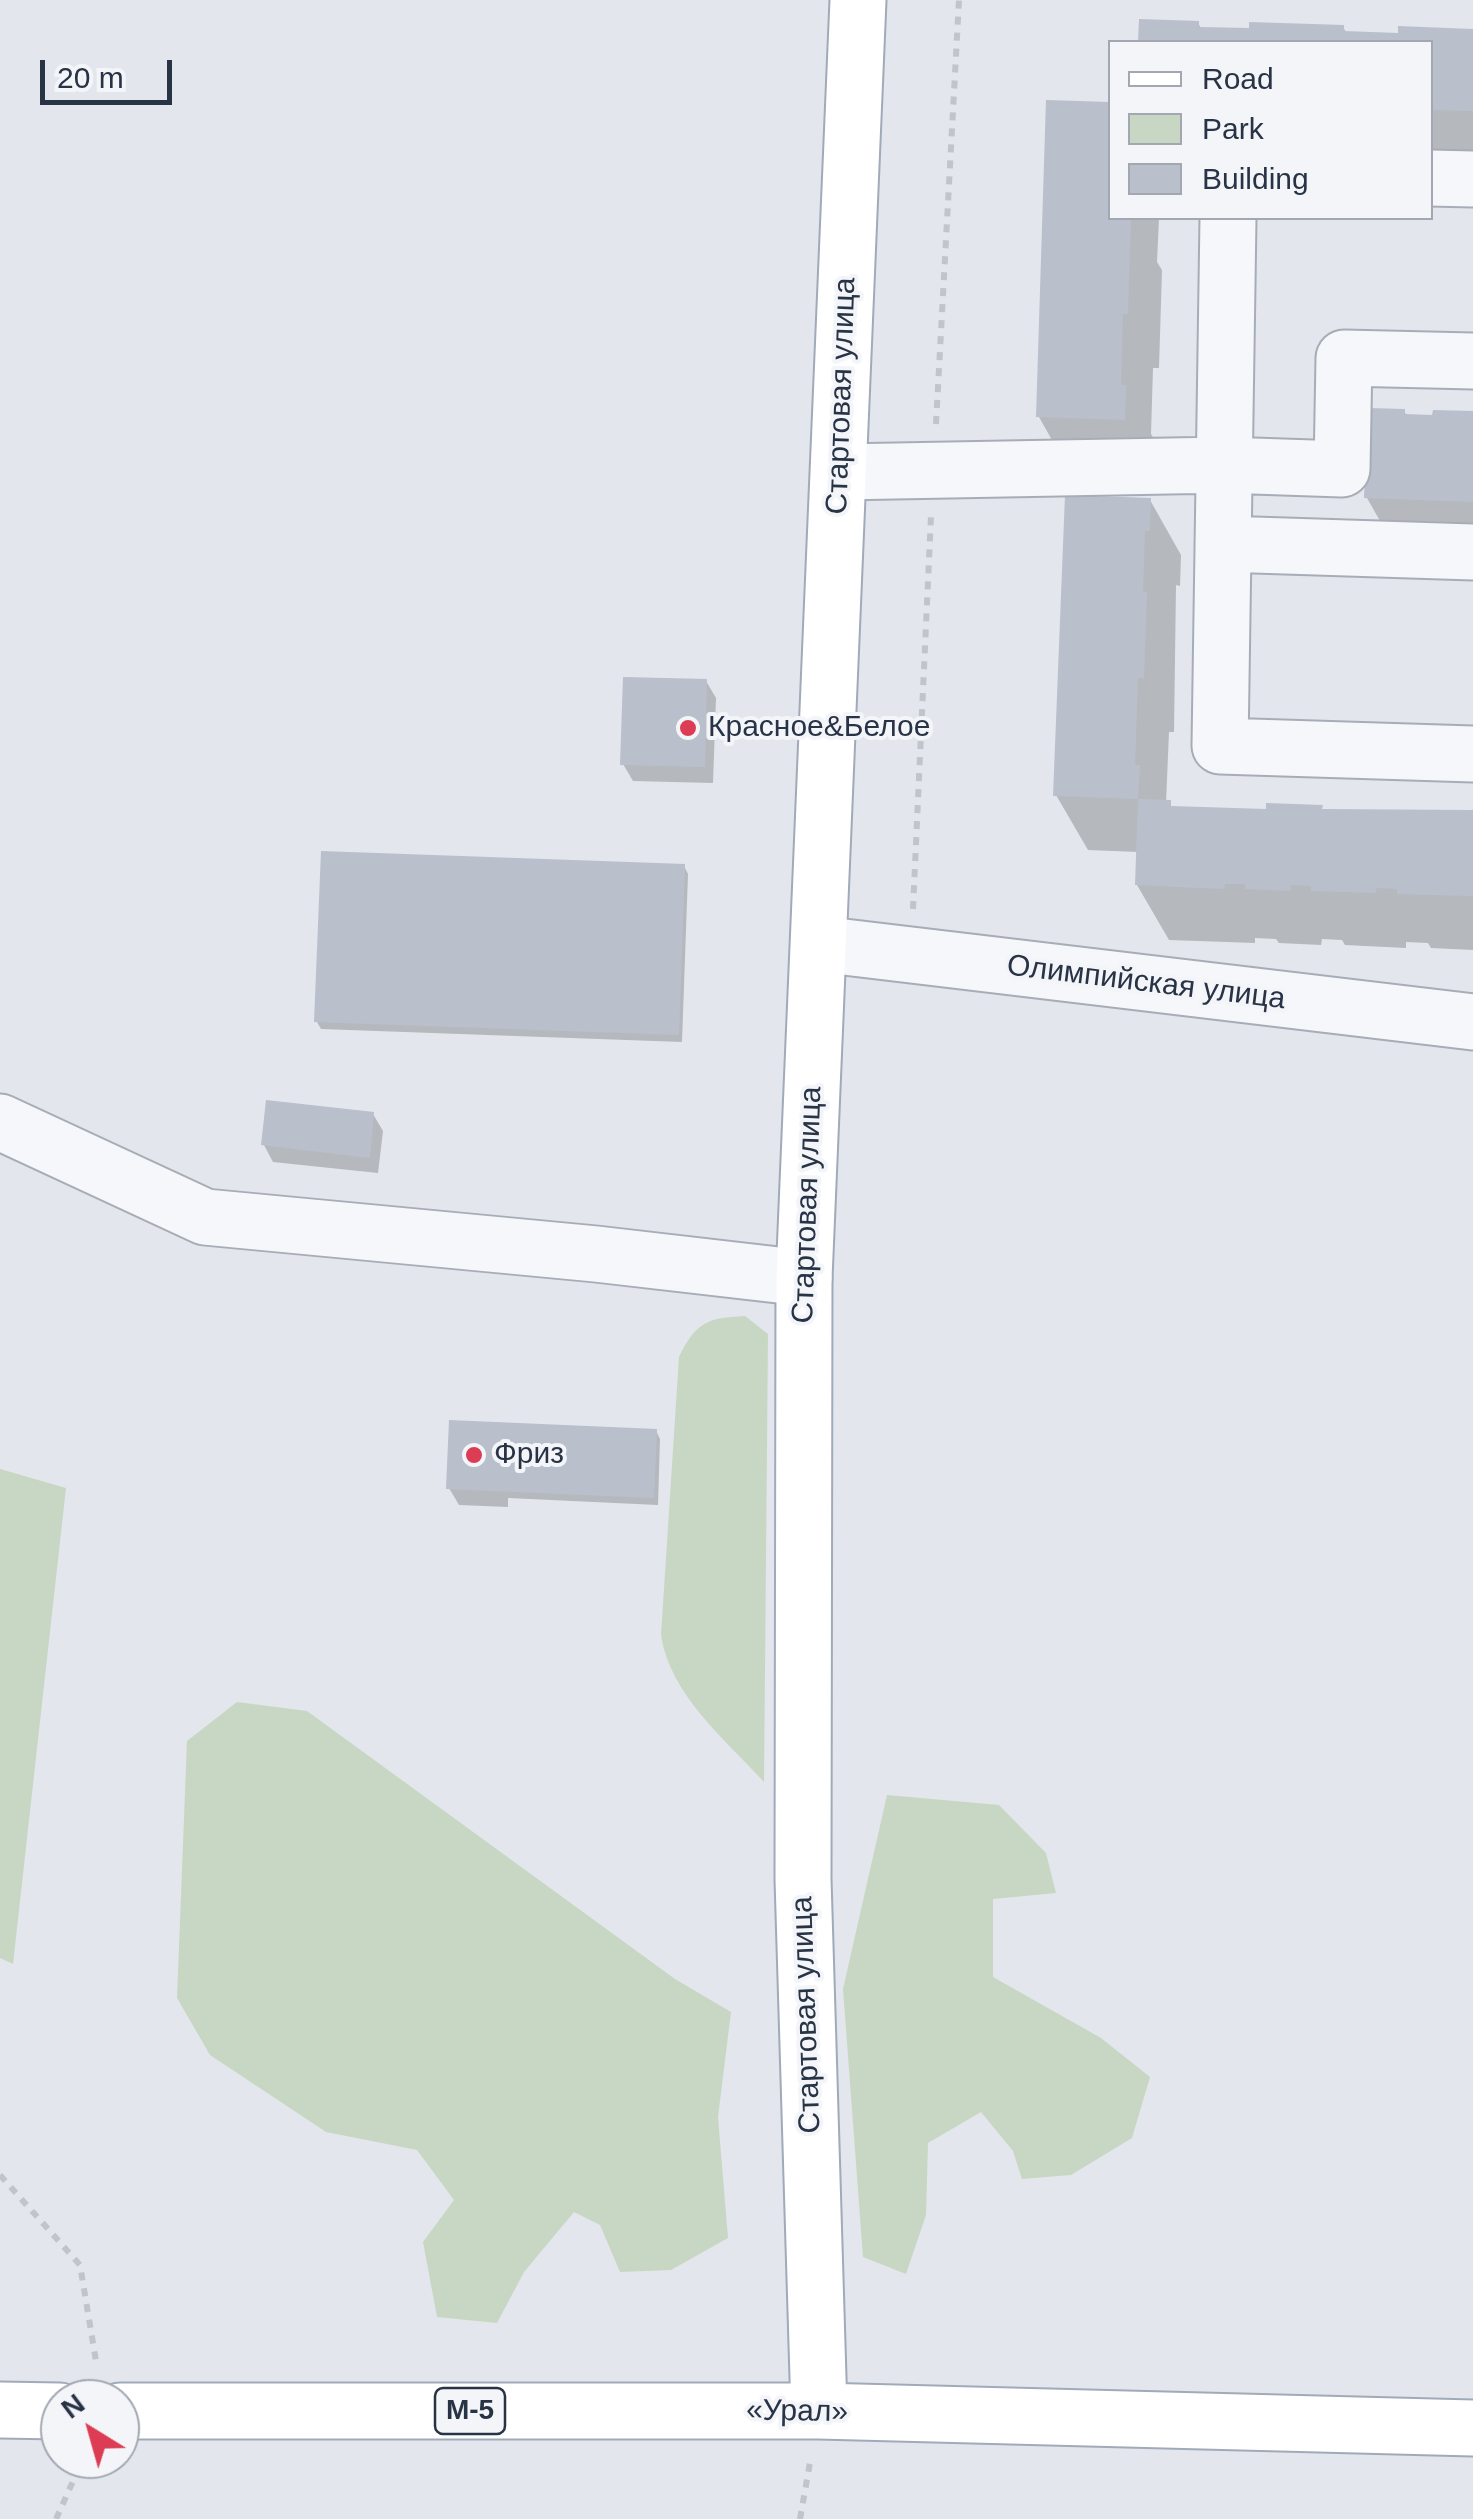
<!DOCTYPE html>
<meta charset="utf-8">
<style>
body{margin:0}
#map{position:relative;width:1473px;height:2519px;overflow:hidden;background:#e3e6ec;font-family:Arial,sans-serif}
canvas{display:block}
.legend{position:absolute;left:1108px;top:40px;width:325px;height:180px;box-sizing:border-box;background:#f3f5f9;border:2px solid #a2a7b1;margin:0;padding:12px 18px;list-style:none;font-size:30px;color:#283346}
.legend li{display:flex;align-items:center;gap:20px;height:50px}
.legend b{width:50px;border:2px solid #a2a7b1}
.north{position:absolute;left:40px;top:2379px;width:100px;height:100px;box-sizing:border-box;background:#f3f5f9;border:2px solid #a2a7b1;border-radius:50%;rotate:323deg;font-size:28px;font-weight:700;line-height:40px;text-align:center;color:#283346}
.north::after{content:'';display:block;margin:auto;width:35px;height:45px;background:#dc3d54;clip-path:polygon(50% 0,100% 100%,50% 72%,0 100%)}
.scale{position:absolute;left:40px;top:60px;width:132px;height:45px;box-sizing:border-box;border:5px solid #283346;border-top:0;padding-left:12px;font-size:30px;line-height:35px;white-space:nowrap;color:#283346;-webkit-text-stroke:8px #f3f5f9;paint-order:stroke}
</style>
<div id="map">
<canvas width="1473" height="2519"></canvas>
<ul class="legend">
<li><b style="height:12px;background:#fff"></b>Road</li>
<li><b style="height:28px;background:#c8d7c3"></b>Park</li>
<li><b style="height:28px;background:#b9bfcb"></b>Building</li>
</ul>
<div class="north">N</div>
<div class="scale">20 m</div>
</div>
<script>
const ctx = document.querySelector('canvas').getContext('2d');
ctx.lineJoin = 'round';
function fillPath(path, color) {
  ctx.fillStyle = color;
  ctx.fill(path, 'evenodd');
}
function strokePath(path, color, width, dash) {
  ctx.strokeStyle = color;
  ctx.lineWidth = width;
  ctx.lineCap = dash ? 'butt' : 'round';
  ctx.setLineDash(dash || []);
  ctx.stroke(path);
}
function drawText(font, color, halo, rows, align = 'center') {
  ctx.font = font + ' Arial,sans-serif';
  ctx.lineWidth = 8;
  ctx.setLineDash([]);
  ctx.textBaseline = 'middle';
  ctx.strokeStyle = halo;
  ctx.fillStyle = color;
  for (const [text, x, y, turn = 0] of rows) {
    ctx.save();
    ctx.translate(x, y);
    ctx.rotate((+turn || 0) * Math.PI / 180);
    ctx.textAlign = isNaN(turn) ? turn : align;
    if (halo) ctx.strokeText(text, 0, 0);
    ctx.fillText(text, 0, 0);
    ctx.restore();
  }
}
const green = new Path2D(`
 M745,1316L768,1334L764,1782C724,1738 670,1695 661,1635L679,1357C696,1322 707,1318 745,1316Z
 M0,1469L66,1488L13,1964L0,1958Z
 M237,1702L307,1711L675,1979L731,2012L718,2117L728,2238L671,2270L620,2272L600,2225L574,2212L524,2272L497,2323L437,2317L423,2242L454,2200L417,2150L326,2132L210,2055L177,1998L187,1741Z
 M887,1795L999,1805L1046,1853L1056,1893L993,1899V1977L1101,2038L1150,2077L1132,2138L1071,2175L1022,2179L1013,2151L981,2112L928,2143L926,2215L906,2274L863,2257L843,1989Z`);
const shadow = new Path2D(`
 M1141,21L1198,23L1202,30L1343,27L1347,34L1400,36L1473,31V165L1430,154V42H1141Z
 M1048,103L1110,105V218H1159L1157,262L1162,270L1159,368H1153L1151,434L1156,442L1070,472L1039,417Z
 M1404,411L1407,416L1473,413V544L1392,542L1367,498Z
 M1150,500L1181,555L1180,586L1176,585L1174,732H1169L1166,803L1173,809L1473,814V950L1431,948L1428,943L1406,942V948L1345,945L1342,940L1322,939L1321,945L1279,943L1276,939L1255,938V943L1169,940L1137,885L1139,852L1088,850L1056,795Z
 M706,681L716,698L713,783L633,781L623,764Z
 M684,866L688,874L682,1042L321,1029L317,1022Z
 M373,1114L383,1131L378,1173L273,1162L264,1145Z
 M656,1431L660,1439L658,1505L508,1498V1507L459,1505L449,1488Z`);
const building = new Path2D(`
 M1139,19L1199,21V27L1249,28V22L1344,25V31L1398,33V26L1473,29V111L1430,110V42H1138Z
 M1046,100L1110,102V218H1131L1128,314H1123L1121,385H1126L1125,420L1036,417Z
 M1368,408L1405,409V414L1432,415L1433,410L1473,411V502L1364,498Z
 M1065,495L1151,498L1150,531H1145L1143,592H1147L1144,678H1138L1135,765H1140L1138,799L1171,800V806L1266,809V803L1323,805L1322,809L1473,810V896L1397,894V889L1376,888V893L1311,891V886L1291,885V891L1245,889V884H1225L1224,889L1135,885L1138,799L1053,796Z
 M623,677L707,679L705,767L620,765Z
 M321,851L685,864L679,1035L314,1022Z
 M266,1100L374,1112L370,1158L261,1145Z
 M449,1420L657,1429L654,1498L446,1489Z`);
const path = new Path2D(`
 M936,424L959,0
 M913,909L931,516
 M0,2175L80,2265L97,2367
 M56,2519L83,2459
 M800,2519L811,2457`);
const minor = new Path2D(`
 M1430,178L1473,179
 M1228,218L1220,746L1473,754
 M840,472L1224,465L1342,469L1344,358L1473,361
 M1223,544L1473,552
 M819,944L1473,1022
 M0,1122L205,1217L596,1254L804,1278`);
const major = new Path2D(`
 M0,2410L60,2411
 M120,2411H819L1473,2428
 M819,2411L803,1879L804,1278L858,0`);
const markers = [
 [688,728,10,"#dc3d54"],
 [474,1455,10,"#dc3d54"]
];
const shields = [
 [470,2411,70]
];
const shieldNames = [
 ["М-5",470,2411]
];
const streetNames = [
 ["Стартовая улица",842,396,-88],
 ["Олимпийская улица",1146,983,7],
 ["Стартовая улица",808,1205,-88],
 ["Стартовая улица",807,2015,-92],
 ["«Урал»",797,2412,1]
];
const poiNames = [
 ["Красное&Белое",708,728],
 ["Фриз",494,1455]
];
fillPath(green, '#c8d7c3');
fillPath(shadow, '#0003');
fillPath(building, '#b9bfcb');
strokePath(minor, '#a7adb7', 59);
strokePath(major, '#a1aab9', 59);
strokePath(path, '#c0c4cb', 6, [8, 8]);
strokePath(minor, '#f6f7fa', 55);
strokePath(major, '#fff', 55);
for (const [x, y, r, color] of markers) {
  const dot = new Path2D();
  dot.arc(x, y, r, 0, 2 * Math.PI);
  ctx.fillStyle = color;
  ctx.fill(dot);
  strokePath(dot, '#f3f5f9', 4);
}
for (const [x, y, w] of shields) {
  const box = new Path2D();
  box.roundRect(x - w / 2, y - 23, w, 46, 8);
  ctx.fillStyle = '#f3f5f9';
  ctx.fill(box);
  strokePath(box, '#283346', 2.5);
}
drawText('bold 28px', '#283346', null, shieldNames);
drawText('30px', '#283346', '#f3f5f9', streetNames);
drawText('30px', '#283346', '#f3f5f9', poiNames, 'left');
</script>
